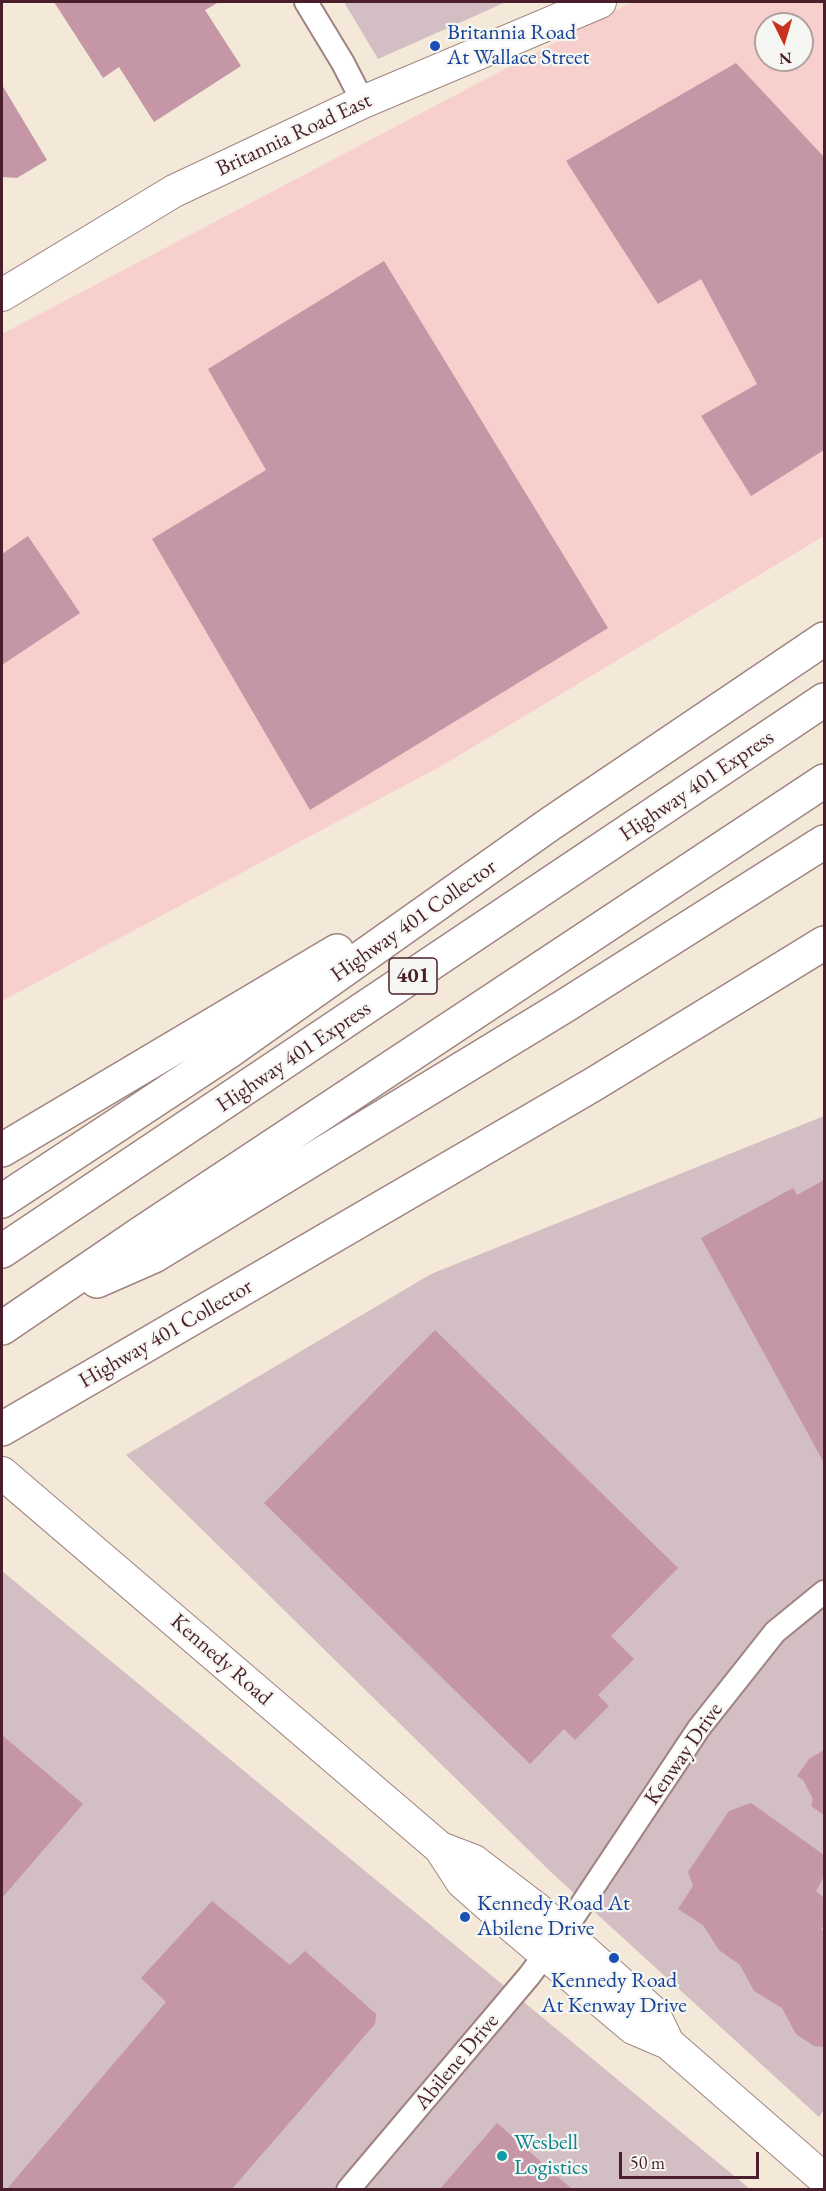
<!DOCTYPE html>
<style>
body{margin:0}
#map{position:relative;width:826px;height:2191px;overflow:hidden;background:#f4e9d8;font-family:"EB Garamond",serif}
canvas{display:block}
.frame{position:absolute;inset:0;border:3px solid #4a1f2b;pointer-events:none}
.north{position:absolute;left:754px;top:12px;width:60px;height:60px;box-sizing:border-box;background:#f6f6f2;border:2px solid #b1a0a2;border-radius:50%;rotate:175deg;font-size:16px;font-weight:700;line-height:24px;text-align:center;color:#4a1f2b}
.north::after{content:'';display:block;margin:auto;width:21px;height:27px;background:#c8321e;clip-path:polygon(50% 0,100% 100%,50% 72%,0 100%)}
.scale{position:absolute;left:619px;top:2152px;width:140px;height:27px;box-sizing:border-box;border:3px solid #4a1f2b;border-top:0;padding-left:8px;font-size:18px;line-height:21px;white-space:nowrap;color:#4a1f2b;-webkit-text-stroke:4px #f6f6f2;paint-order:stroke}
</style>
<div id="map">
<canvas width="826" height="2191"></canvas>
<div class="frame"></div>
<div class="north">N</div>
<div class="scale">50 m</div>
</div>
<script>
const ctx = document.querySelector('canvas').getContext('2d');
ctx.lineJoin = 'round';
function fillPath(path, color) {
  ctx.fillStyle = color;
  ctx.fill(path, 'evenodd');
}
function strokePath(path, color, width, dash) {
  ctx.strokeStyle = color;
  ctx.lineWidth = width;
  ctx.lineCap = dash ? 'butt' : 'round';
  ctx.setLineDash(dash || []);
  ctx.stroke(path);
}
function drawText(font, color, halo, rows, align = 'center') {
  ctx.font = font + ' "EB Garamond",serif';
  ctx.lineWidth = 4.5;
  ctx.setLineDash([]);
  ctx.textBaseline = 'middle';
  ctx.strokeStyle = halo;
  ctx.fillStyle = color;
  for (const [text, x, y, turn = 0] of rows) {
    ctx.save();
    ctx.translate(x, y);
    ctx.rotate((+turn || 0) * Math.PI / 180);
    ctx.textAlign = isNaN(turn) ? turn : align;
    if (halo) ctx.strokeText(text, 0, 0);
    ctx.fillText(text, 0, 0);
    ctx.restore();
  }
}
const built = new Path2D(`
 M632,2H824V536L443,765L2,1001V334ZM766,24H802V60H766Z`);
const industrial = new Path2D(`
 M344,2H506L378,59Z
 M824,1116V2110L819,2117L553,1874L126,1455L431,1274Z
 M2,1571L750,2189H2Z`);
const building = new Path2D(`
 M54,2H219L205,10L241,66L154,122L119,67L103,78Z
 M736,63L824,157V450L751,496L701,416L757,384L701,279L658,304L566,161Z
 M2,85L47,160L17,178L2,177Z
 M384,261L608,628L310,810L152,539L266,470L208,369Z
 M28,536L80,613L2,665V554Z
 M824,1180V1463L701,1238L793,1188L797,1195Z
 M435,1330L678,1568L611,1636L634,1659L598,1695L609,1706L575,1740L564,1729L530,1764L264,1503Z
 M2,1735L83,1804L2,1898Z
 M824,1750V1815L811,1806L813,1799L803,1780L797,1776L809,1759Z
 M751,1803L824,1855V1876L816,1891L824,1898V1925L821,1929L824,1931V2047L814,2046L796,2034L782,2008L754,1991L740,1965L719,1950L703,1925L678,1909L693,1886L688,1872L729,1811Z
 M212,1901L290,1965L305,1951L376,2014L375,2024L231,2190H6L166,2002L141,1978Z
 M497,2123L573,2190H439Z`);
const minor = new Path2D(`
 M306,2L343,63L363,102
 M348,2190L529,1976L574,1916L699,1728L775,1632L824,1592`);
const secondary = new Path2D(`
 M2,295L174,191L363,102L600,2
 M2,1473L440,1848L462,1882L513,1927L633,2028L668,2043L824,2179
 M440,1848L474,1861L537,1909L653,2012L668,2043`);
const motorway = new Path2D(`
 M2,1150L337,951
 M2,1201L228,1052L550,824L824,639
 M2,1251L824,700
 M97,1281L154,1256L563,1007L824,842
 M2,1328L143,1232L824,781
 M2,1429L594,1084L824,943`);
const markers = [
 [435,46,6,"#1a4fb4"],
 [465,1917,6,"#1a4fb4"],
 [614,1958,6,"#1a4fb4"],
 [502,2156,6,"#0f9aa8"]
];
const shields = [
 [413,976,48]
];
const shieldNames = [
 ["401",413,976]
];
const transitNames = [
 ["Britannia Road",447,33],
 ["At Wallace Street",447,58],
 ["Kennedy Road At",477,1904],
 ["Abilene Drive",477,1929],
 ["Kennedy Road",614,1981,"center"],
 ["At Kenway Drive",614,2006,"center"]
];
const streetNames = [
 ["Britannia Road East",294,135,-25],
 ["Highway 401 Express",697,786,-34],
 ["Highway 401 Collector",414,921,-35],
 ["Highway 401 Express",294,1057,-34],
 ["Highway 401 Collector",166,1334,-30],
 ["Kennedy Road",221,1660,41],
 ["Kenway Drive",684,1754,-55],
 ["Abilene Drive",457,2062,-50]
];
const cultureNames = [
 ["Wesbell",514,2143],
 ["Logistics",514,2168]
];
fillPath(built, '#f7d0cd');
fillPath(industrial, '#d2bec3');
fillPath(building, '#c596a5');
strokePath(minor, '#9f8482', 26);
strokePath(secondary, '#9f8482', 34);
strokePath(motorway, '#9f8482', 36);
strokePath(minor, '#fff', 22);
strokePath(secondary, '#fff', 32);
strokePath(motorway, '#fff', 33);
for (const [x, y, r, color] of markers) {
  const dot = new Path2D();
  dot.arc(x, y, r, 0, 2 * Math.PI);
  ctx.fillStyle = color;
  ctx.fill(dot);
  strokePath(dot, '#f6f6f2', 2);
}
for (const [x, y, w] of shields) {
  const box = new Path2D();
  box.roundRect(x - w / 2, y - 18, w, 36, 4.5);
  ctx.fillStyle = '#f6f6f2';
  ctx.fill(box);
  strokePath(box, '#4a1f2b', 1.5);
}
drawText('bold 21px', '#4a1f2b', null, shieldNames);
drawText('22px', '#164399', '#f6f6f2', transitNames, 'left');
drawText('22px', '#4a1f2b', '#f6f6f2', streetNames);
drawText('22px', '#0d838f', '#f6f6f2', cultureNames, 'left');
</script>
